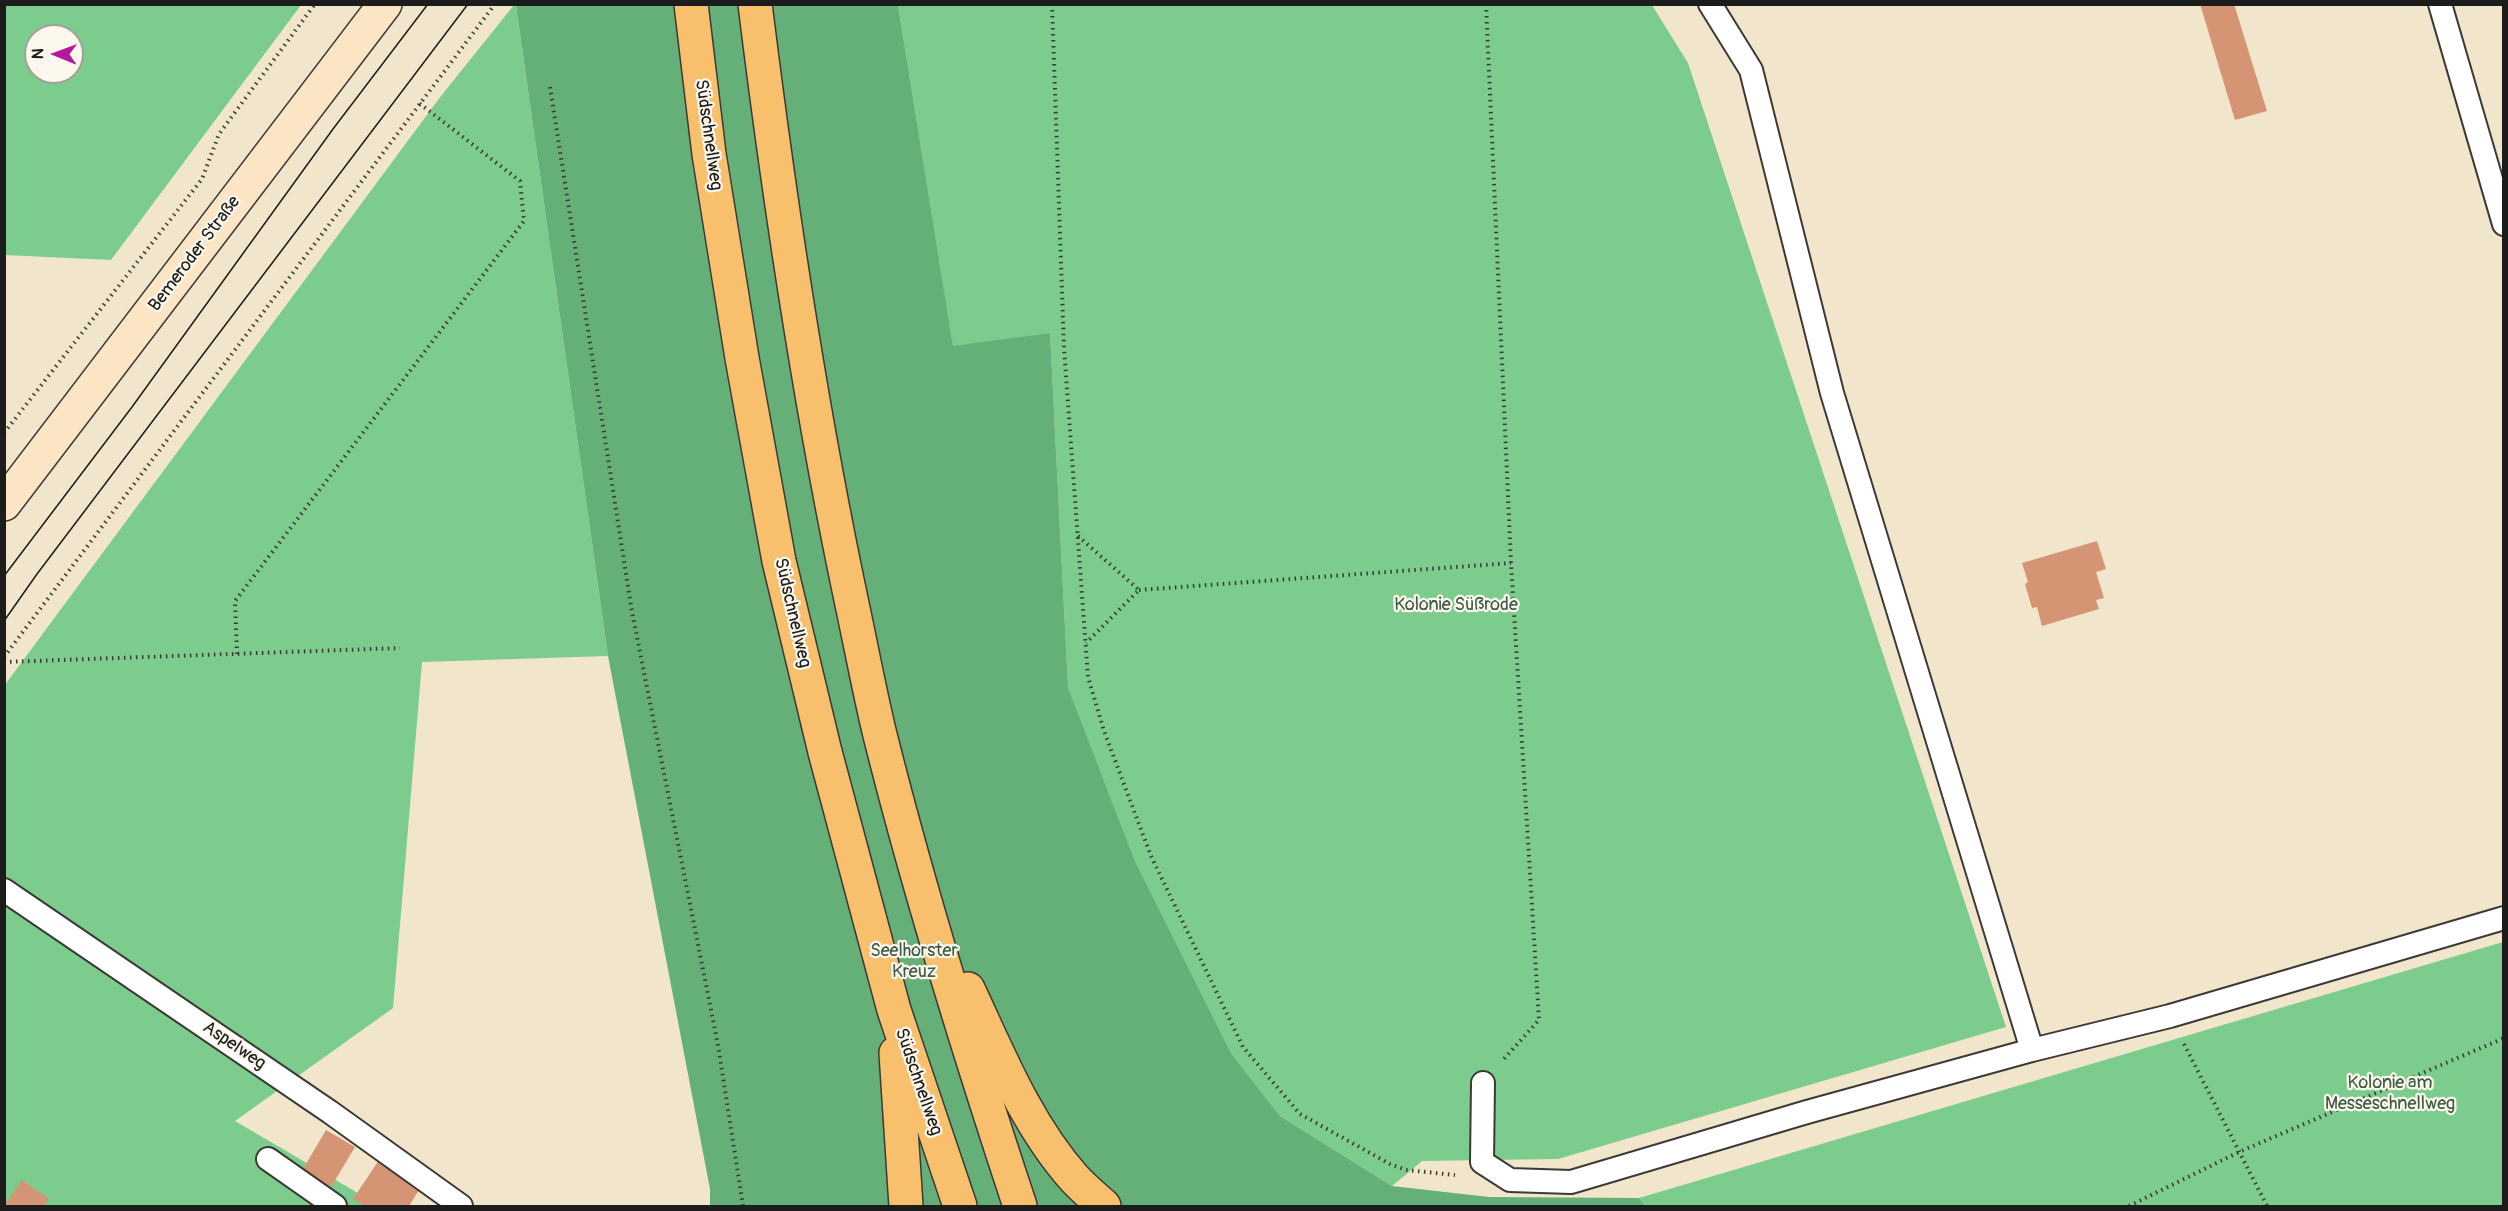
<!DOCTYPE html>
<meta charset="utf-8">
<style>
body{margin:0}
#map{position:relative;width:2508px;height:1211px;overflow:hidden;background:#f1e6cb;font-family:Pangolin,sans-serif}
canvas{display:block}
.frame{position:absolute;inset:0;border:6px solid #1c1c1c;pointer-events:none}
.north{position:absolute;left:24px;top:24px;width:60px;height:60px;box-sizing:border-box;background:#fbf7ec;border:2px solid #a29f99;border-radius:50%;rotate:271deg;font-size:16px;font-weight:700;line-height:24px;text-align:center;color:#1c1c1c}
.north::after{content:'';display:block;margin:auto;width:21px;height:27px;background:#b5179e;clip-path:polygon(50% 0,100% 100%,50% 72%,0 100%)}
</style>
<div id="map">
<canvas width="2508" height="1211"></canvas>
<div class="frame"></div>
<div class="north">N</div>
</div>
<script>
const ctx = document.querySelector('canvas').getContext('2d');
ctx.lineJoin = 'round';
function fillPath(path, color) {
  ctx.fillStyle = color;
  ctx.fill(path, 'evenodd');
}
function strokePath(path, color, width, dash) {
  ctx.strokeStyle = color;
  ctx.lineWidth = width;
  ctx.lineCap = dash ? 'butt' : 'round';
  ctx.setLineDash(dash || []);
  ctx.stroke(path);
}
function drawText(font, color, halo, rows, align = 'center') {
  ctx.font = font + ' Pangolin,sans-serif';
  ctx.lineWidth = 4.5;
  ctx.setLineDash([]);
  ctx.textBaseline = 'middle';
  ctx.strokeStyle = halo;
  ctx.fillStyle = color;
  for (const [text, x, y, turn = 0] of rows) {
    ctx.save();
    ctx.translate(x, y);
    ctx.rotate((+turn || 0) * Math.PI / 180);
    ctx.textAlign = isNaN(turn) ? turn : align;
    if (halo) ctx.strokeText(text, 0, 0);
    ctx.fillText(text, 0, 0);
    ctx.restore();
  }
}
const green = new Path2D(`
 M4,5L5,4L301,5L111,260L5,255ZM36,36H72V72H36Z
 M514,5H516L608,656L422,662L393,1008L235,1121L380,1206H5L4,686L441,96Z
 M898,5H1652L1688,63L2006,1027L1558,1159L1422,1161L1392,1186L1280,1116L1231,1053L1135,861L1068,687L1050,333L953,347Z
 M2503,942V1206H1645L1639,1198Z`);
const forest = new Path2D(`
 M516,5H898L953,346L1050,333L1068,687L1135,861L1231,1053L1280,1116L1392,1186L1489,1197L1639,1198L1645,1206H710V1189L608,656Z`);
const building = new Path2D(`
 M2200,4H2234L2267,111L2235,120Z
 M2097,541L2106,569L2096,572L2104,598L2096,600L2099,609L2042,626L2037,607L2032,608L2025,584L2028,582L2022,563Z
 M326,1130L355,1147L331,1187L303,1169Z
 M379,1160L421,1187L409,1206H365L353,1199Z
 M22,1180L49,1199L44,1206H4Z`);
const path = new Path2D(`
 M1052,4L1064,348L1088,677L1104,731L1151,856L1243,1047L1300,1114L1390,1164L1406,1170L1455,1175
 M1486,4L1511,563L1539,1020L1503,1060
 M550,87L632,612L718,1045L743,1206
 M4,433L202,179L219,134L315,4
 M1078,536L1139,590L1086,643
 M1139,590L1511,563
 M237,654L235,601L524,221L520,181L419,103
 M4,657L495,4
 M4,662L400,648
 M2184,1044L2267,1206
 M2129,1206L2239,1152L2504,1038`);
const service = new Path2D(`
 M1710,4L1751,70L1832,393L2032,1050
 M2440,4L2504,224
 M4,890L330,1112L461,1206
 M1483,1083L1482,1162L1510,1180L1571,1182L1807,1112L2032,1050L2170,1016L2504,918
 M268,1159L335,1206`);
const secondary = new Path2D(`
 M4,504L385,4`);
const trunk = new Path2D(`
 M691,4L709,154L742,358L779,561L825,752L894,1010L960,1206
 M755,4C780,206 810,406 852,604C861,646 869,689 879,731C919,892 968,1049 1020,1206
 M968,989C998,1053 1026,1124 1074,1178C1083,1188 1094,1197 1104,1206
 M896,1053L906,1206`);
const tram = new Path2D(`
 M4,576L132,407L333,129L428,4
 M4,621L37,574L468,4`);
const streetNames = [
 ["Südschnellweg",708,135,82],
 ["Bemeroder Straße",195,254,-53],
 ["Südschnellweg",792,613,77],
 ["Aspelweg",234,1046,34],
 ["Südschnellweg",918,1082,71]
];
const parkNames = [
 ["Kolonie Süßrode",1456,605],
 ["Seelhorster",914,951],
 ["Kreuz",914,972],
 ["Kolonie am",2390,1083],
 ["Messeschnellweg",2390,1104]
];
fillPath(green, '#7bcc8d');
fillPath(forest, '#64b078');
fillPath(building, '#d59474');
strokePath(service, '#3c3a36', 26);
strokePath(secondary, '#3c3a36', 36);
strokePath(trunk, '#3c3a36', 36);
strokePath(path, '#3c3a36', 4, [1.5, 4.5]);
strokePath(service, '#fff', 22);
strokePath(secondary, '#fce5c4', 33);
strokePath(trunk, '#f8bf6c', 33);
strokePath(tram, '#1c1c1c', 1.5);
drawText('18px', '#1c1c1c', '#fbf7ec', streetNames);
drawText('18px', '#3d5a44', '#fbf7ec', parkNames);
</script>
